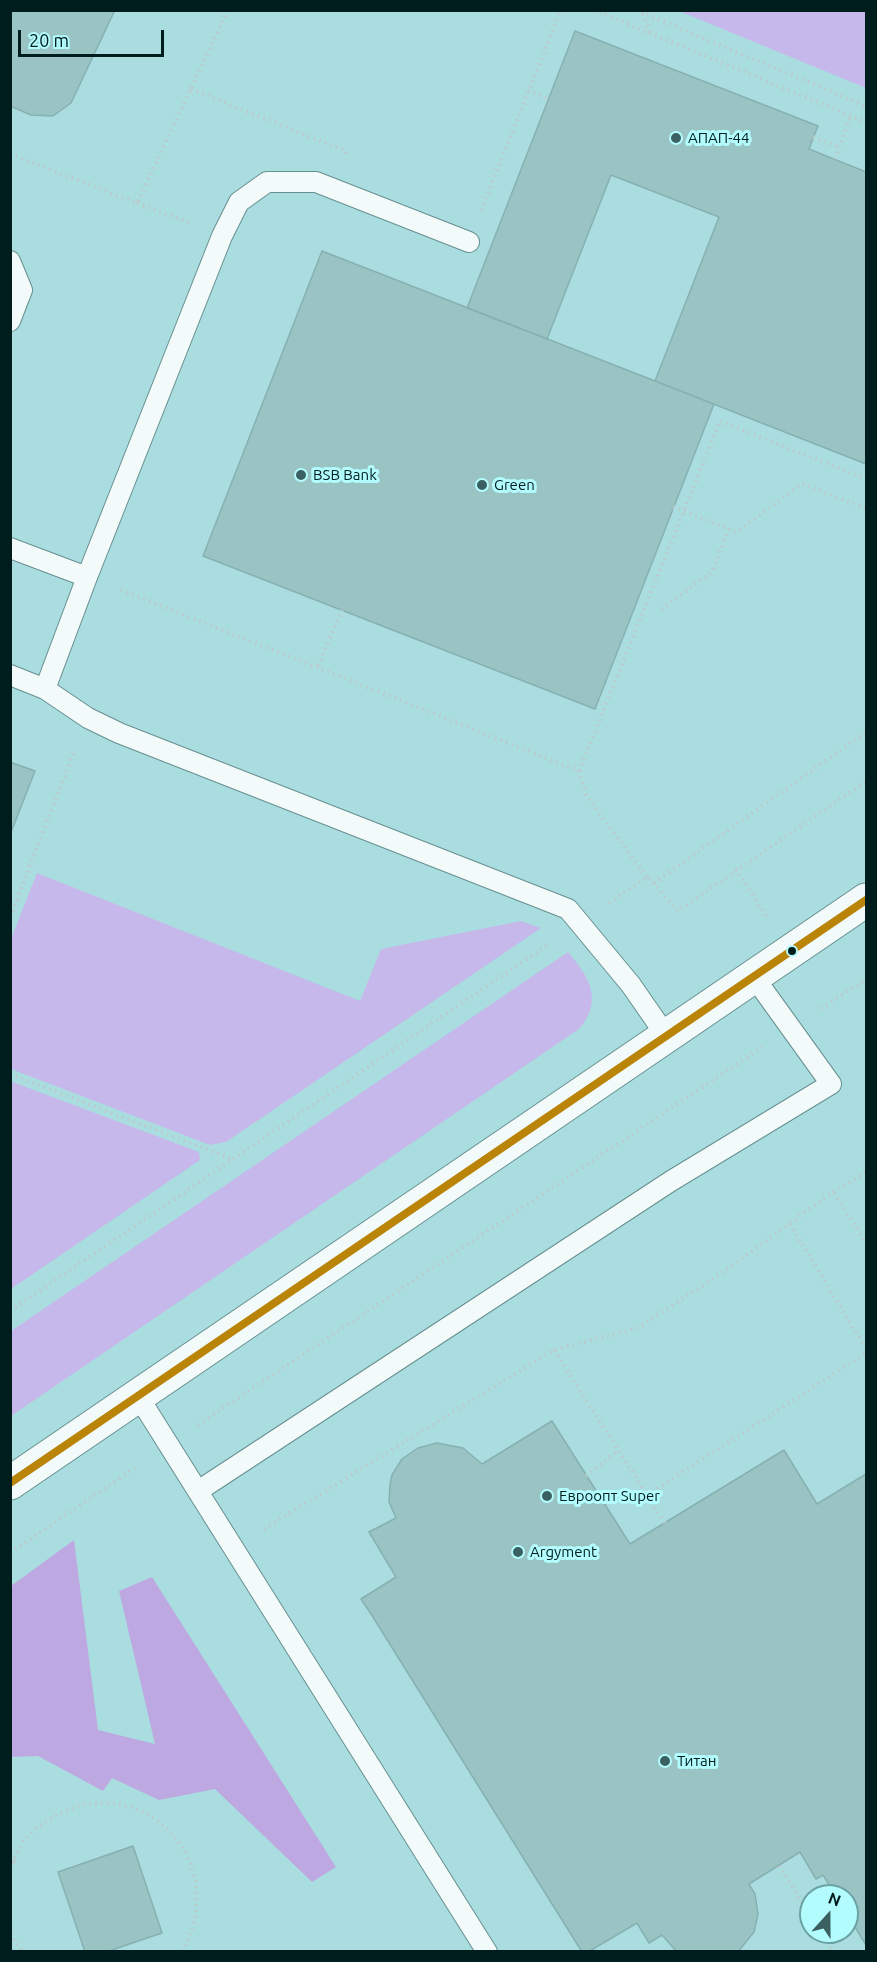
<!DOCTYPE html>
<meta charset="utf-8">
<style>
body{margin:0}
#map{position:relative;width:877px;height:1962px;overflow:hidden;background:#a9dddf;font-family:Ubuntu,sans-serif}
canvas{display:block}
.frame{position:absolute;inset:0;border:12px solid #001d1e;pointer-events:none}
.north{position:absolute;left:799px;top:1884px;width:60px;height:60px;box-sizing:border-box;background:#b3fcfe;border:2px solid #6ba3a4;border-radius:50%;rotate:21deg;font-size:16px;font-weight:700;line-height:24px;text-align:center;color:#001d1e}
.north::after{content:'';display:block;margin:auto;width:21px;height:27px;background:#3b6062;clip-path:polygon(50% 0,100% 100%,50% 72%,0 100%)}
.scale{position:absolute;left:18px;top:30px;width:146px;height:27px;box-sizing:border-box;border:3px solid #001d1e;border-top:0;padding-left:8px;font-size:18px;line-height:21px;white-space:nowrap;color:#001d1e;-webkit-text-stroke:4px #b3fcfe;paint-order:stroke}
</style>
<div id="map">
<canvas width="877" height="1962"></canvas>
<div class="frame"></div>
<div class="north">N</div>
<div class="scale">20 m</div>
</div>
<script>
const ctx = document.querySelector('canvas').getContext('2d');
ctx.lineJoin = 'round';
function fillPath(path, color) {
  ctx.fillStyle = color;
  ctx.fill(path, 'evenodd');
}
function strokePath(path, color, width, dash) {
  ctx.strokeStyle = color;
  ctx.lineWidth = width;
  ctx.lineCap = dash ? 'butt' : 'round';
  ctx.setLineDash(dash || []);
  ctx.stroke(path);
}
function drawText(font, color, halo, rows, align = 'center') {
  ctx.font = font + ' Ubuntu,sans-serif';
  ctx.lineWidth = 6;
  ctx.setLineDash([]);
  ctx.textBaseline = 'middle';
  ctx.strokeStyle = halo;
  ctx.fillStyle = color;
  for (const [text, x, y, turn = 0] of rows) {
    ctx.save();
    ctx.translate(x, y);
    ctx.rotate((+turn || 0) * Math.PI / 180);
    ctx.textAlign = isNaN(turn) ? turn : align;
    if (halo) ctx.strokeText(text, 0, 0);
    ctx.fillText(text, 0, 0);
    ctx.restore();
  }
}
const green = new Path2D(`
 M679,11H866V88Z
 M37,873L360,1001L381,949L521,921L541,928L226,1142L210,1145L11,1069V939Z
 M568,952C589,977 604,1000 579,1029L11,1416V1331Z
 M10,1081L199,1152L200,1160L11,1289Z`);
const forest = new Path2D(`
 M74,1540L98,1730L155,1744L119,1591L152,1577L336,1867L312,1882L215,1789L159,1800L112,1778L103,1791L38,1756L11,1757V1586Z`);
const building = new Path2D(`
 M10,10H115L71,103L53,116L31,115L10,106Z
 M575,31L818,126L809,149L866,172V464L655,381L719,217L611,175L547,339L467,308Z
 M322,251L714,404L595,709L203,556Z
 M10,762L35,771L10,835Z
 M552,1421L630,1544L784,1450L817,1504L866,1474V1945L847,1914V1896H836L823,1875L816,1879L800,1852L749,1884L755,1894L758,1914L754,1932L738,1952H677L662,1935L649,1943L637,1923L588,1952H582L371,1614L361,1599L396,1577L369,1532L396,1518L389,1502L390,1485L392,1475L402,1459L418,1448L437,1443L463,1448L482,1464Z
 M133,1846L162,1933L106,1952H85L58,1872Z`);
const path = new Path2D(`
 M594,10L866,122
 M636,10L866,106
 M643,14L649,33
 M191,89L346,151L345,156
 M528,91L549,99
 M813,137L839,147
 M10,154L137,203L228,10
 M835,159L851,116
 M137,203L190,223
 M481,210L561,10
 M673,507L737,532L801,484L866,508
 M121,590L579,771L586,795L647,877
 M661,609L712,572L729,529
 M318,666L342,610
 M579,771L720,421L866,479
 M736,869L767,917
 M654,883L866,732
 M609,903L647,877L678,911L866,781
 M10,917L74,752
 M821,1008L866,980
 M10,1074L232,1159
 M834,1193L866,1243
 M790,1224L866,1349
 M10,1311L550,943
 M554,1350L665,1523
 M198,1425L762,1047
 M586,1476L618,1451
 M647,1495L866,1353
 M264,1529L554,1350L638,1328L725,1271L824,1198L866,1172
 M10,1553L139,1465
 M10,1855L14,1861L10,1862
 M779,1866L811,1916
 M10,1869C13,1862 16,1855 19,1848C27,1834 43,1822 57,1815C144,1768 234,1866 181,1952
 M10,1927L15,1941L22,1952
 M821,1932L834,1952`);
const service = new Path2D(`
 M10,261L22,290L10,321
 M10,548L87,577L222,236L239,202L267,182H316L469,242
 M10,675L45,689L88,718L119,733L568,909L631,985L667,1037
 M45,689L87,577
 M138,1396L487,1952
 M198,1491L671,1181L831,1084L754,977`);
const secondary = new Path2D(`
 M10,1483L866,900`);
const bus1 = new Path2D(`
 M10,1483L866,900`);
const markers = [
 [676,138,6,"#3b6062"],
 [301,475,6,"#3b6062"],
 [482,485,6,"#3b6062"],
 [792,951,5,"#001d1e"],
 [547,1496,6,"#3b6062"],
 [518,1552,6,"#3b6062"],
 [665,1761,6,"#3b6062"]
];
const poiNames = [
 ["АПАП-44",688,138],
 ["BSB Bank",313,475],
 ["Green",494,485],
 ["Евроопт Super",559,1496],
 ["Argyment",530,1552],
 ["Титан",677,1761]
];
fillPath(green, '#c7b8eb');
fillPath(forest, '#bda8e2');
fillPath(building, '#9ac3c4');
strokePath(building, '#87b0b2', 1.5);
strokePath(service, '#688f90', 22);
strokePath(secondary, '#688f90', 35);
strokePath(path, '#bbcacb', 4, [1.5, 4.5]);
strokePath(service, '#f2fafa', 20);
strokePath(secondary, '#f2fafa', 33);
strokePath(bus1, '#b98408', 8);
for (const [x, y, r, color] of markers) {
  const dot = new Path2D();
  dot.arc(x, y, r, 0, 2 * Math.PI);
  ctx.fillStyle = color;
  ctx.fill(dot);
  strokePath(dot, '#b3fcfe', 2);
}
drawText('15px', '#001d1e', '#b3fcfe', poiNames, 'left');
</script>
